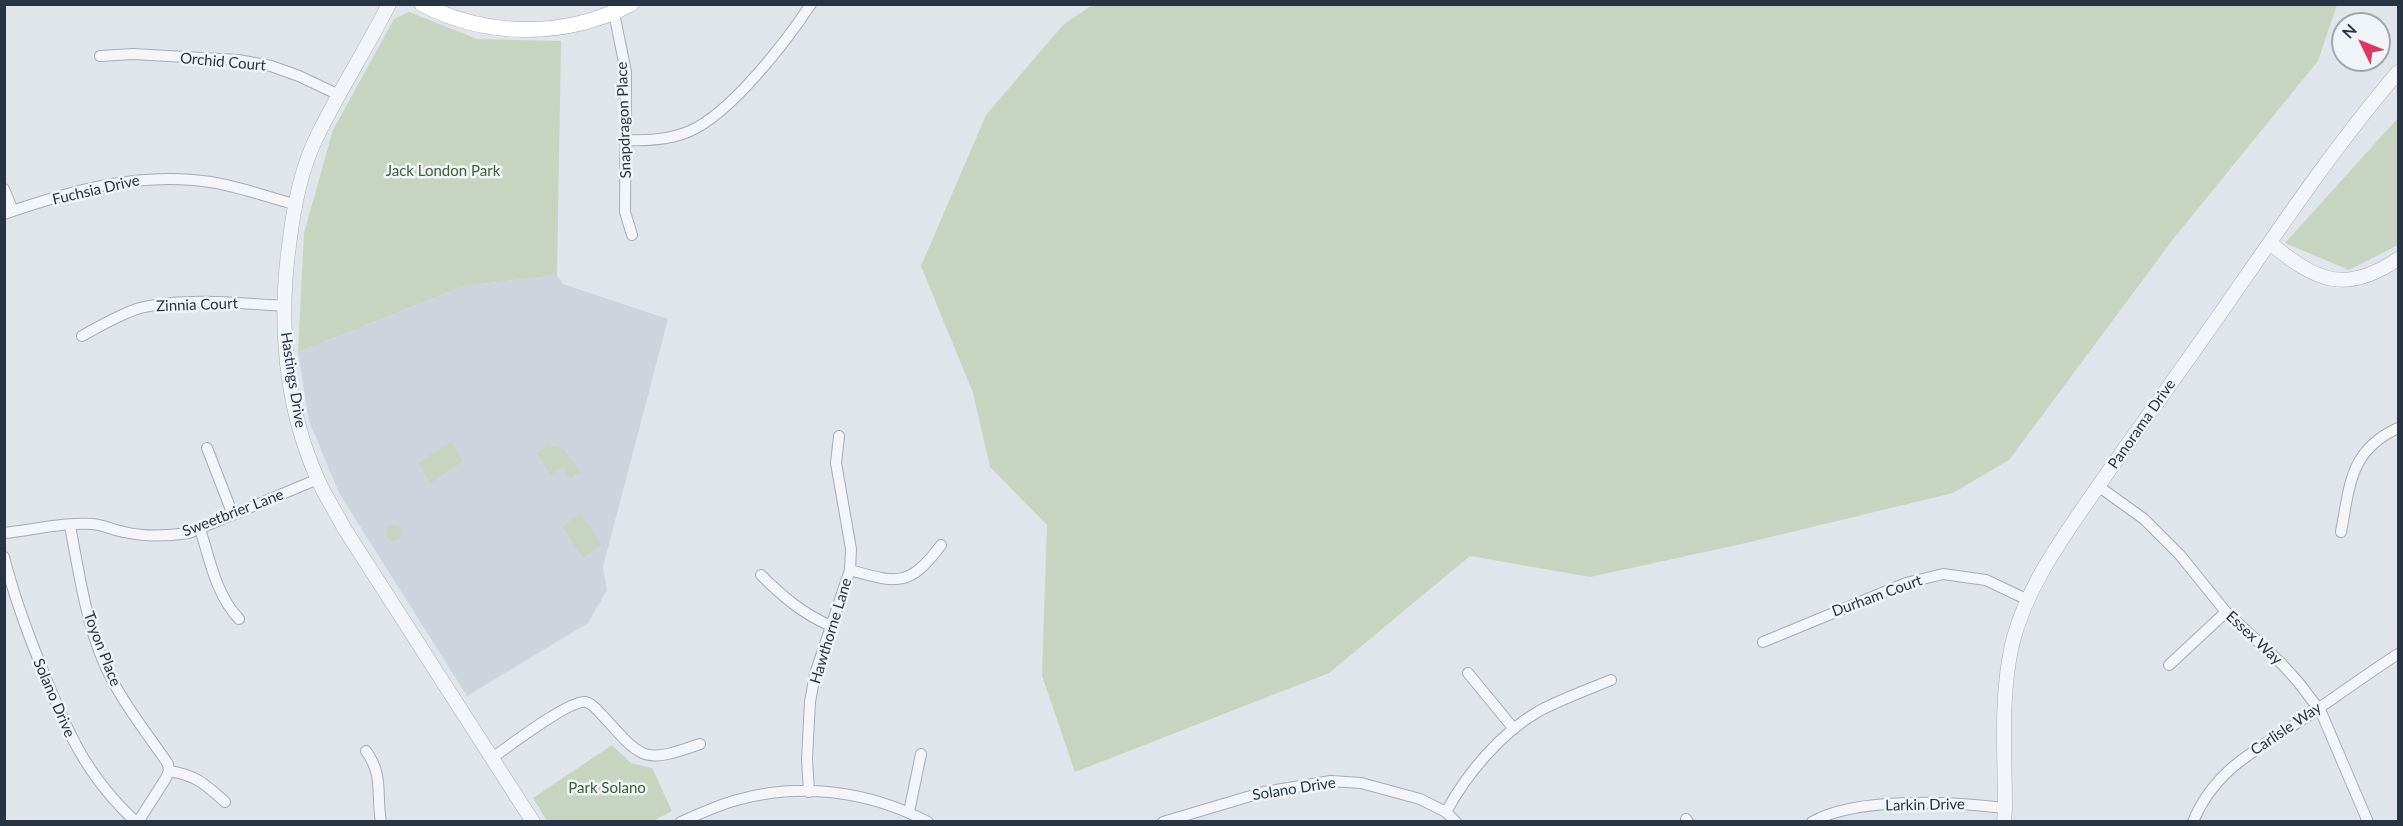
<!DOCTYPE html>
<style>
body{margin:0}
#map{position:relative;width:2403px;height:826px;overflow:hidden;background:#e0e5eb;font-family:Lato,sans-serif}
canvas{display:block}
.frame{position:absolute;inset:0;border:6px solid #273444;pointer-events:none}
.north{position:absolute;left:2331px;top:12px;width:60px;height:60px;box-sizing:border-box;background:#f0f4f8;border:2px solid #a0a7b0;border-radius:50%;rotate:313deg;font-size:16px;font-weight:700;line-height:24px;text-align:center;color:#273444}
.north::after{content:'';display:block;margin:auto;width:21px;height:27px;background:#dd375f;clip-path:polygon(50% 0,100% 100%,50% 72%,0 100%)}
</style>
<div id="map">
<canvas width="2403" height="826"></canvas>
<div class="frame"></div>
<div class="north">N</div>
</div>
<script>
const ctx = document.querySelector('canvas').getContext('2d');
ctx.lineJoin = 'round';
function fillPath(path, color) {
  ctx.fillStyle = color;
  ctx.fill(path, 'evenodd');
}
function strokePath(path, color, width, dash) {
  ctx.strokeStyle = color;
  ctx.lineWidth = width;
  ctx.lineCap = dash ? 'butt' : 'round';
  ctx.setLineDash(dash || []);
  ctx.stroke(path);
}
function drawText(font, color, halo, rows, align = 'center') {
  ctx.font = font + ' Lato,sans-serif';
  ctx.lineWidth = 5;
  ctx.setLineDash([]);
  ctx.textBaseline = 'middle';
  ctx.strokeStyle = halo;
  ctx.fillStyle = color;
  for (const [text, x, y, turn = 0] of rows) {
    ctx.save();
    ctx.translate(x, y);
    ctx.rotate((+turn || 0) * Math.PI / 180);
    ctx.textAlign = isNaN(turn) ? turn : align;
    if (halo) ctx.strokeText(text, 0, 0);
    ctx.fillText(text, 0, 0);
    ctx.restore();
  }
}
const built = new Path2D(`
 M557,275L563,284L668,319L603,567L607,590L588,623L467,696L339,493L309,421L298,352L464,286Z`);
const green = new Path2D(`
 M1092,5V4L2337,5L2318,61L2174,238L2009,460L1953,493L1746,543L1590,577L1470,556L1329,673L1075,772L1042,676L1047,525L990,467L973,393L921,266L986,115L1063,25Z
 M409,12L477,39L561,41L557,275L464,286L298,352L304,233L333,130L394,19Z
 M2398,118V245L2349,270L2285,243Z
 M451,442L463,461L431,483L418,463Z
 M549,445L564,449L580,472L570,479L563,467L551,475L537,453Z
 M581,513L602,545L583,558L562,526Z
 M386 533a8 8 0 1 1 16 0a8 8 0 1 1-16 0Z
 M612,745L631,763L652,768L672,811L653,821H547L533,798Z`);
const minor = new Path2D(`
 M613,8L626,72L625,212L632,235
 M100,56L133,54L238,60L271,66L299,76L339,95
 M626,140C647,141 670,140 690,131C731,113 786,42 811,4
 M4,189L13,211
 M4,214C70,191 140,171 210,182C238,186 267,197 294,204
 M82,336C100,326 120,314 140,308C182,297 241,303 283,306
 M207,448L233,515
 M2098,486L2144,519L2180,555L2226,612L2282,664L2299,683L2321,712L2368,822
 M70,526C80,577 87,633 112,680C128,710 149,736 168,764L169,771L166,778L138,822
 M200,529C210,560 216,595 239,619
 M2341,532C2350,484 2350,450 2398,428
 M4,533C33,530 64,522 93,524C104,525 113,530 124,532C145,537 168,536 189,533L318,479
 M4,557C14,597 26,629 41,666C66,729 85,775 136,822
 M850,570C897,583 909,588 941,545
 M761,575C782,596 803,614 831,626
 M1763,642L1906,583L1943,574L1986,580L2028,600
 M2169,665L2226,612
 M1468,673L1514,729
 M366,751C384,776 376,794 381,822
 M492,758C508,747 570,699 586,702C593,704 598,711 603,716C643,760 643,764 700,744
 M169,771C196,775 205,784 225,802
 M809,792L807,759L810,702L815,674L850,570L851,549L836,463L839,436
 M909,812L921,754
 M1446,812C1467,773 1501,733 1539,711C1562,699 1587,690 1611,680
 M1686,819L1688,822
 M681,822C699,814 718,805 737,800C801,782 869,791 928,822
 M1163,822L1264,792L1331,781L1361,783L1420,799L1446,812L1456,822
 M1812,822C1858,796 1953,802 2005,808
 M2193,822C2215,767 2261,748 2306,717C2337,696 2367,674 2398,654`);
const tertiary = new Path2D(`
 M389,4C365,52 335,97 313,145C300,175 294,206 290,238C278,319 284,404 318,480C325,496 336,512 344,528L533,822
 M2270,243C2316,281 2345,295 2398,259
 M2004,822L2005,808C2005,754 2000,698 2012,645C2025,590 2059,543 2090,498C2119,456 2149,414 2179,372C2251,272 2318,166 2398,72`);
const secondary = new Path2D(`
 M422,4C487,38 567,38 631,4`);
const streetNames = [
 ["Orchid Court",223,62,5],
 ["Snapdragon Place",624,120,-92],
 ["Fuchsia Drive",96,190,-13],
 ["Zinnia Court",197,305,-2],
 ["Hastings Drive",293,380,81],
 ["Panorama Drive",2142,424,-55],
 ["Sweetbrier Lane",233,513,-21],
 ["Durham Court",1877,596,-20],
 ["Hawthorne Lane",831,631,-73],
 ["Essex Way",2254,638,43],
 ["Toyon Place",102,649,69],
 ["Solano Drive",54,698,67],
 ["Carlisle Way",2286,729,-34],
 ["Solano Drive",1294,789,-9],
 ["Larkin Drive",1925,805,-1]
];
const parkNames = [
 ["Jack London Park",443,171],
 ["Park Solano",607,788]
];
fillPath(built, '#ced4dd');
fillPath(green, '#c7d5c0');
strokePath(minor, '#a5acb6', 12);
strokePath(tertiary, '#a5acb6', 15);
strokePath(secondary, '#a5acb6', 16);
strokePath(minor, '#f3f5f8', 10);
strokePath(tertiary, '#f3f5f8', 14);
strokePath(secondary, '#fff', 15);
drawText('15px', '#273444', '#f0f4f8', streetNames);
drawText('15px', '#3f6132', '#f0f4f8', parkNames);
</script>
